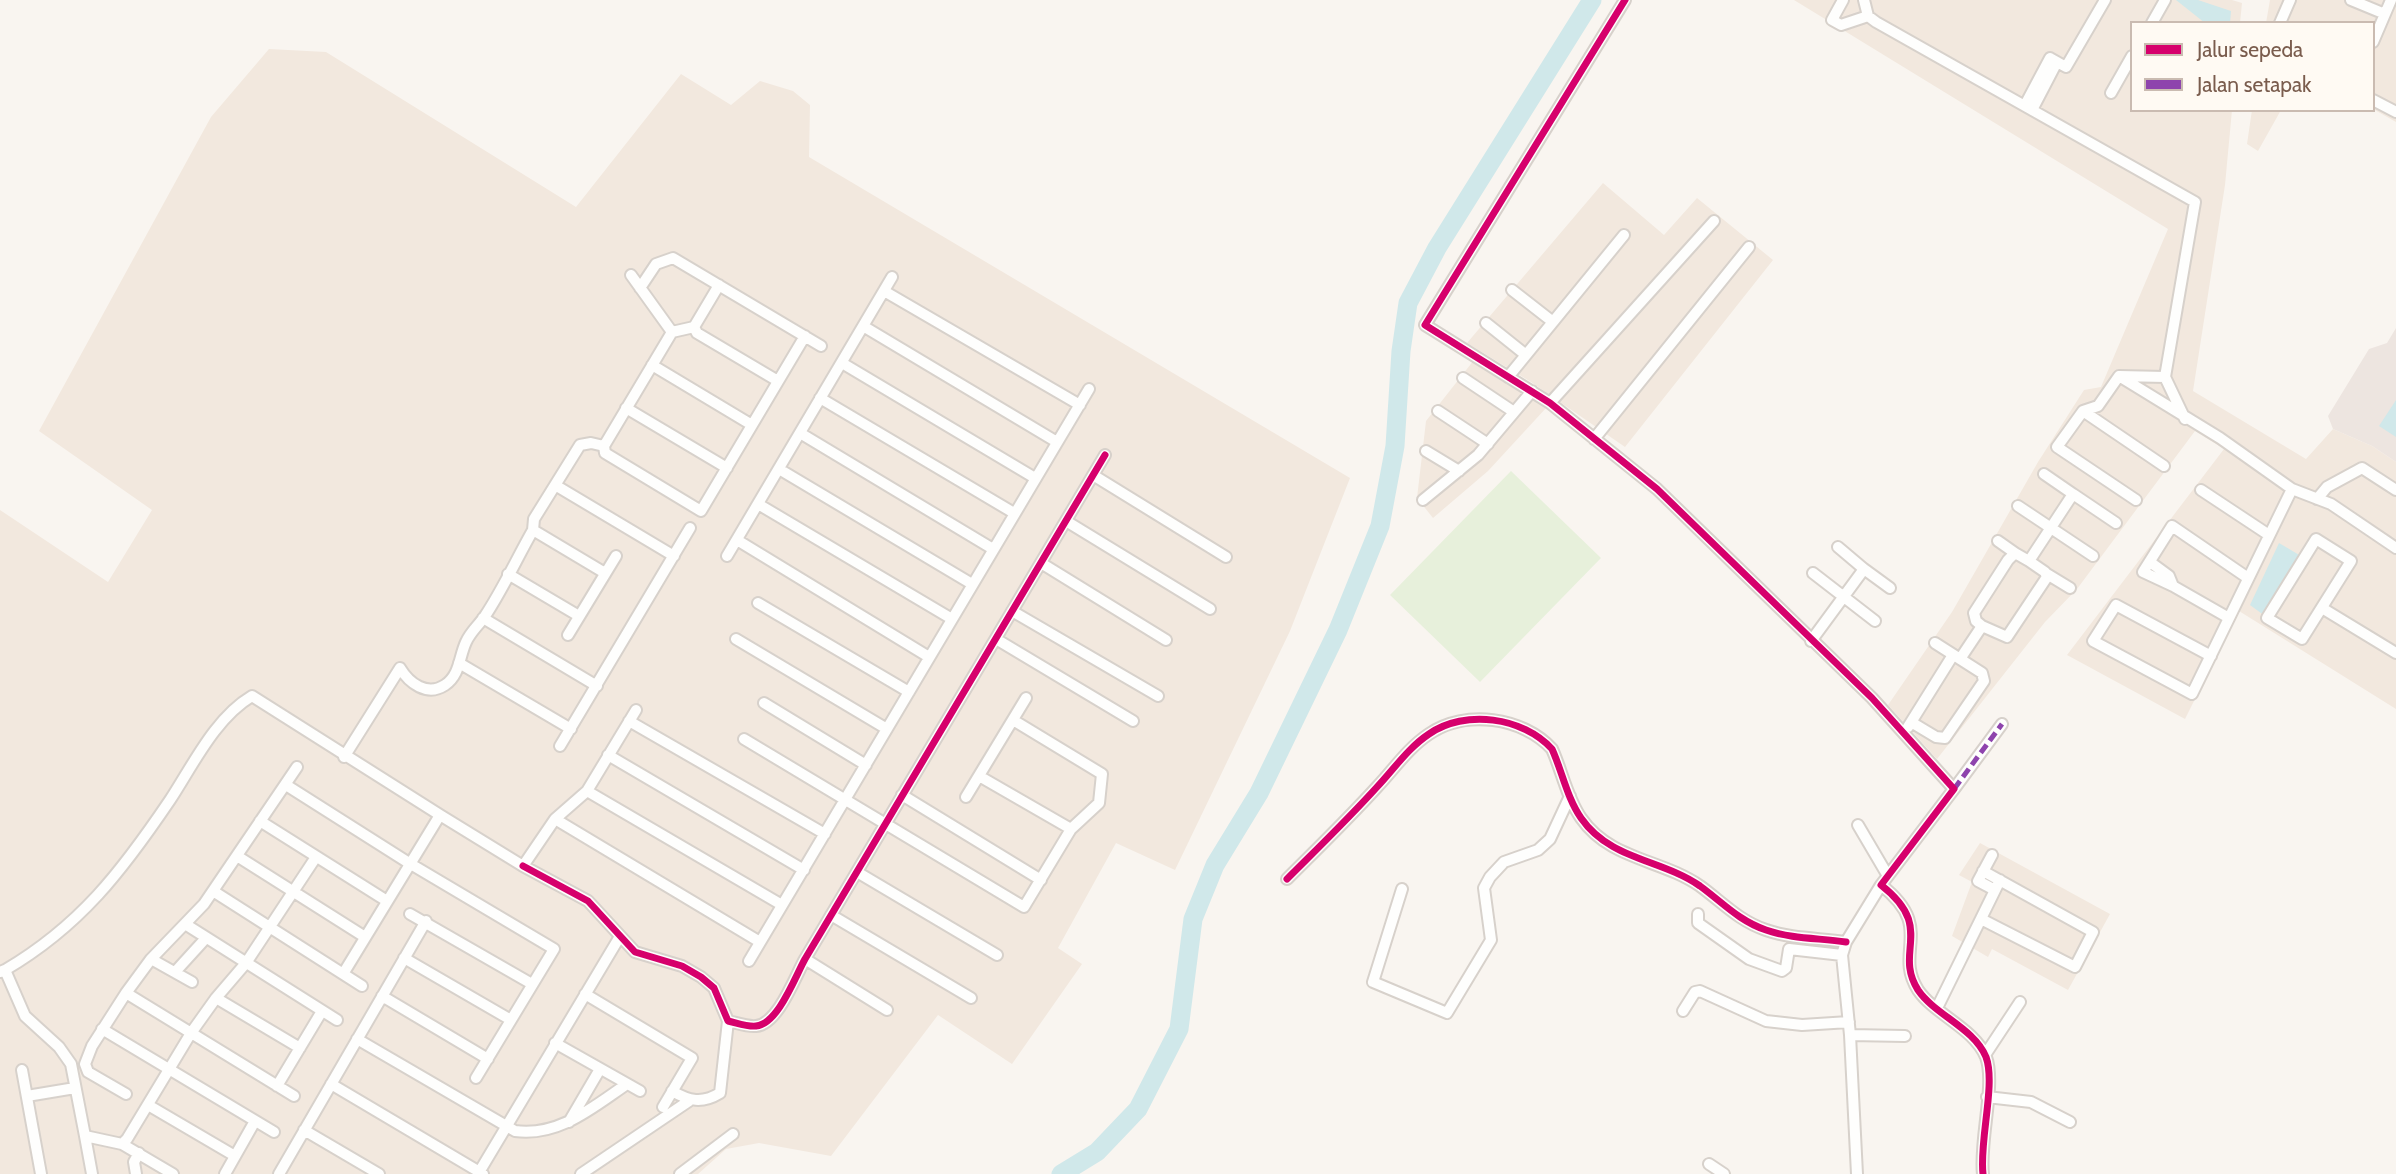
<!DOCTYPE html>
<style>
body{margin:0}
#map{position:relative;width:2396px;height:1174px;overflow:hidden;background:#f9f5f0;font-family:Cabin,sans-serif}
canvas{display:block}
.legend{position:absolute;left:2130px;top:21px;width:245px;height:91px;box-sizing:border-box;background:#fffaf3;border:2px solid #cabbb1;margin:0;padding:9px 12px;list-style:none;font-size:21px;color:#7a5c4d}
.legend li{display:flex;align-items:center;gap:14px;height:35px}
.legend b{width:35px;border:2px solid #cabbb1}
</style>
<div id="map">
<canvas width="2396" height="1174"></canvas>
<ul class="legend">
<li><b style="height:9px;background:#d6006c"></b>Jalur sepeda</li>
<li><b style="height:9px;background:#8e44ad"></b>Jalan setapak</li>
</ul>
</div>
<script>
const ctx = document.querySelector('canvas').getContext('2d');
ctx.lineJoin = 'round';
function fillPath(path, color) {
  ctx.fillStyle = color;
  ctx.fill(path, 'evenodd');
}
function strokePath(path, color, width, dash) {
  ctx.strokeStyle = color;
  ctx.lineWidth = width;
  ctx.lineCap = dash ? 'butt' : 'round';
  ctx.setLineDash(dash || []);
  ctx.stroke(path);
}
const residential = new Path2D(`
 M1794,0H2232L2242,3L2240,23H2132V110H2232L2225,185L2193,391L2306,459L2333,429L2372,446L2396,462V709L2239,611L2185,719L2067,655L2224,449L2195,431L2077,589L2045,622L1937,759L1888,705L1952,612L2038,462L2084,390L2101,387L2168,229Z
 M2270,0H2396V122L2373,109V23H2266Z
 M269,49L326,52L576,207L681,74L731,105L760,81L793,91L810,105L809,157L1350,478L1290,631L1175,870L1116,843L1058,948L1082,964L1012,1064L938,1015L831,1156L759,1143L726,1149L698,1174H0V510L108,582L152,510L39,431L211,117Z
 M2252,110H2281L2258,151L2247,144Z
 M1603,183L1664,235L1697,198L1773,260L1625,447L1531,382L1467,343Z
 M1474,360L1547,407L1488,471L1433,518L1417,498L1426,421Z
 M1980,843L2110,914L2068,990L1992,949L1988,957L1952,936L1972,882L1959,875Z`);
const industrial = new Path2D(`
 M2396,328V462L2372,446L2333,429L2328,416L2369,349L2387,343Z`);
const green = new Path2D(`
 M1511,471L1601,558L1480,682L1390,595Z`);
const water = new Path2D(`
 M2176,0H2198L2231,11L2230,23H2205Z
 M2396,400V437L2379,426Z
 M2279,543L2301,556L2265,616L2250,605Z`);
const river = new Path2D(`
 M1061,1174L1097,1152L1138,1109L1179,1029L1193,919L1215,865L1259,793L1338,630L1380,526L1395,446L1401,351L1408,303L1437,248L1592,0`);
const minor = new Path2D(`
 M1625,0L1425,325L1550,403L1657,489L1872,698L1954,789L1881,885C1936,928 1893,951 1918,990C1935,1015 1974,1028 1986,1057C1996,1084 1979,1141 1983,1174
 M1843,0L1832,20L1841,25L1868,16
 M1864,0L1868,16L1876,22L2195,202L2165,377L2185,419
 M2351,0L2385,14
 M2152,23L2165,0
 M2280,23L2290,0
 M2373,42L2391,0
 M2111,93L2132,56
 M2373,100L2396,112
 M2025,105L2050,58L2066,67L2105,0
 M2032,110L2057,62
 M631,275L672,332
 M640,288L656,264L673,258L821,346
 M1512,290L1553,322
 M884,291L1080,405
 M1486,323L1526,355
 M863,326L1057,442
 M694,327L697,333L778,381
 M842,363L1035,478
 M652,365L752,425
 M2119,376L2165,377
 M1508,377L1624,235
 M1463,378L1514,412
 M820,398L1014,513
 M1550,403L1714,221
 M626,408L727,468
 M1438,411L1488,444
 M2083,411L2164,466
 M800,433L993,549
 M1594,439L1749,247
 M604,446L605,453L701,511L805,336
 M604,446L672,332L694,327L719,285
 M1426,451L1459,471
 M779,469L972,584
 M1093,475L1226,557
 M555,485L674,556
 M2201,490L2269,535
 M2073,494L2116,523
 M2317,499L2327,487L2362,468L2396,490
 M1423,500L1478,455L1532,391
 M2136,500L2057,447L2083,411L2098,406L2119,376L2220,438L2292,489L2331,504L2396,548
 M758,504L952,619
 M2018,506L2093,556
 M1066,521L1210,609
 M533,530L605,573
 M2316,539L2351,561L2302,639L2267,618Z
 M737,540L929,657
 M1998,541L2015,553
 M727,556L892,277
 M2150,562L2169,576L2173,586L2229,618
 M1041,563L1166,640
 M1864,569L1890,588
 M1813,573L1875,621
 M508,574L579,616
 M2047,574L2070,588
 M2173,586L2143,572L2172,526L2248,578
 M758,603L909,692
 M2322,608L2396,653
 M1012,611L1158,696
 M483,618L597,686
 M1982,626L2007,637L2047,577L2045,572L2029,561
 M568,635L616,556
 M736,639L887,729
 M996,639L1133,721
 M1811,641L1864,569L1838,547
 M2211,656L2116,605L2093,641L2192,694L2292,489
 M1960,659L1982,626L1976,621L1974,613L2008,560L2015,553L2029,561L2073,494L2044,474
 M459,663L571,729
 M764,703L866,765
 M629,721L825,834
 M1911,722L1936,737L1945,738L1984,681L1982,673L1935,643
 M1908,727L1953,655
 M744,739L1024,907L1071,829L1099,803L1102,774L1013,720
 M560,746L690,528
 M608,755L804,870
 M344,757L400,668C409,683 427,697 445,685C460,675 459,657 466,642C471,631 479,625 485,616C503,589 517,558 533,530L534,519L580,445L591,443L604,446
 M979,776L1071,829
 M286,785L409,863L554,949L476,1078
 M1954,789L2002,724
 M587,791L782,905
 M902,795L1041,880
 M966,797L1026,698
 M555,819L760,942
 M260,821L387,901
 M1858,825L1888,876
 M1992,855L1978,881L1995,890
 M237,856L365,937
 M523,866L588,901L635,952L682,966L701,977L714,988L728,1021C737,1023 748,1027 756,1026C778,1024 795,977 805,959L1105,455
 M857,872L997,955
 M1287,879C1317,849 1348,819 1377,787C1394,769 1408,748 1429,734C1465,709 1523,717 1552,749C1562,771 1567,798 1581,818C1610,860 1661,859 1700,886C1722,902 1739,921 1766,930C1792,939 1819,938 1846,942
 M1402,889L1373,982L1447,1013L1491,940L1484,888L1490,877L1504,862L1538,850L1550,839L1570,796
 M213,891L362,986
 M410,914L532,984
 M1698,914V923L1749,959L1782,971L1786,968L1789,949L1842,955
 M831,915L971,998
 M1981,919L2075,967L2093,932L1983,871
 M185,924L337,1020
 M404,958L511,1020
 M151,959L192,982
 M805,959L887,1010
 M749,961L1089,389
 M5,970C80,926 122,871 170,800C193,765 215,718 252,696L440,815
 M0,972L5,970L25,1016L59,1047L71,1064L85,1136L122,1144L127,1139L191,1033L216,998L246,963L316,857
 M175,972L206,938
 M343,974L440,815L523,866L555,819L587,791L636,710
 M126,993L294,1096
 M585,994L692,1058L663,1107
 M382,996L488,1059
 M216,998L300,1048
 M1937,1008L2000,880
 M1683,1011L1695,992L1700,991L1766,1021L1802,1025L1849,1022
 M102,1029L274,1132
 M1850,1035L1905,1036
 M357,1039L515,1131C559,1137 593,1107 627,1084
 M555,1043L640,1091
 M1985,1055L2020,1002
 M22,1070L41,1174
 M331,1084L483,1174
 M277,1086L322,1011
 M672,1091C689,1101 702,1104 720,1093L728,1021
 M126,1094L88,1072L85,1064L92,1046L126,993L151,959L204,904L297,767
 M27,1096L75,1088
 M1987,1097L2031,1102L2070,1122
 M148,1105L235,1156
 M569,1122L600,1069
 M304,1130L379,1174
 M85,1136L92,1174
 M122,1144L173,1174
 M1709,1164L1724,1174
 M136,1174L134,1162L139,1153
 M225,1174L255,1121
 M279,1174L426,921
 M478,1174L619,938
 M581,1174L689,1101
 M680,1174L733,1134
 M1857,1174L1850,1035L1842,955L1846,942L1881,885`);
const quiet = new Path2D(`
 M1954,789L2002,724`);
const cycleway = new Path2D(`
 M1625,0L1425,325L1550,403L1657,489L1872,698L1954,789L1881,885C1936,928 1893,951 1918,990C1935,1015 1974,1028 1986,1057C1996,1084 1979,1141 1983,1174
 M523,866L588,901L635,952L682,966L701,977L714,988L728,1021C737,1023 748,1027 756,1026C778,1024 795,977 805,959L1105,455
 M1287,879C1317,849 1348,819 1377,787C1394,769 1408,748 1429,734C1465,709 1523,717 1552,749C1562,771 1567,798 1581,818C1610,860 1661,859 1700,886C1722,902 1739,921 1766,930C1792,939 1819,938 1846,942`);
fillPath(residential, '#f2e8de');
fillPath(industrial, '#ede5e0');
fillPath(green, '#e7f0db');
fillPath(water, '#d0e8ea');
strokePath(river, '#d0e8ea', 19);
strokePath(minor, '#d7d1cb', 14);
strokePath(minor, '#fefefd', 10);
strokePath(quiet, '#8e44ad', 5, [10, 5]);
strokePath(cycleway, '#d6006c', 7);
</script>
